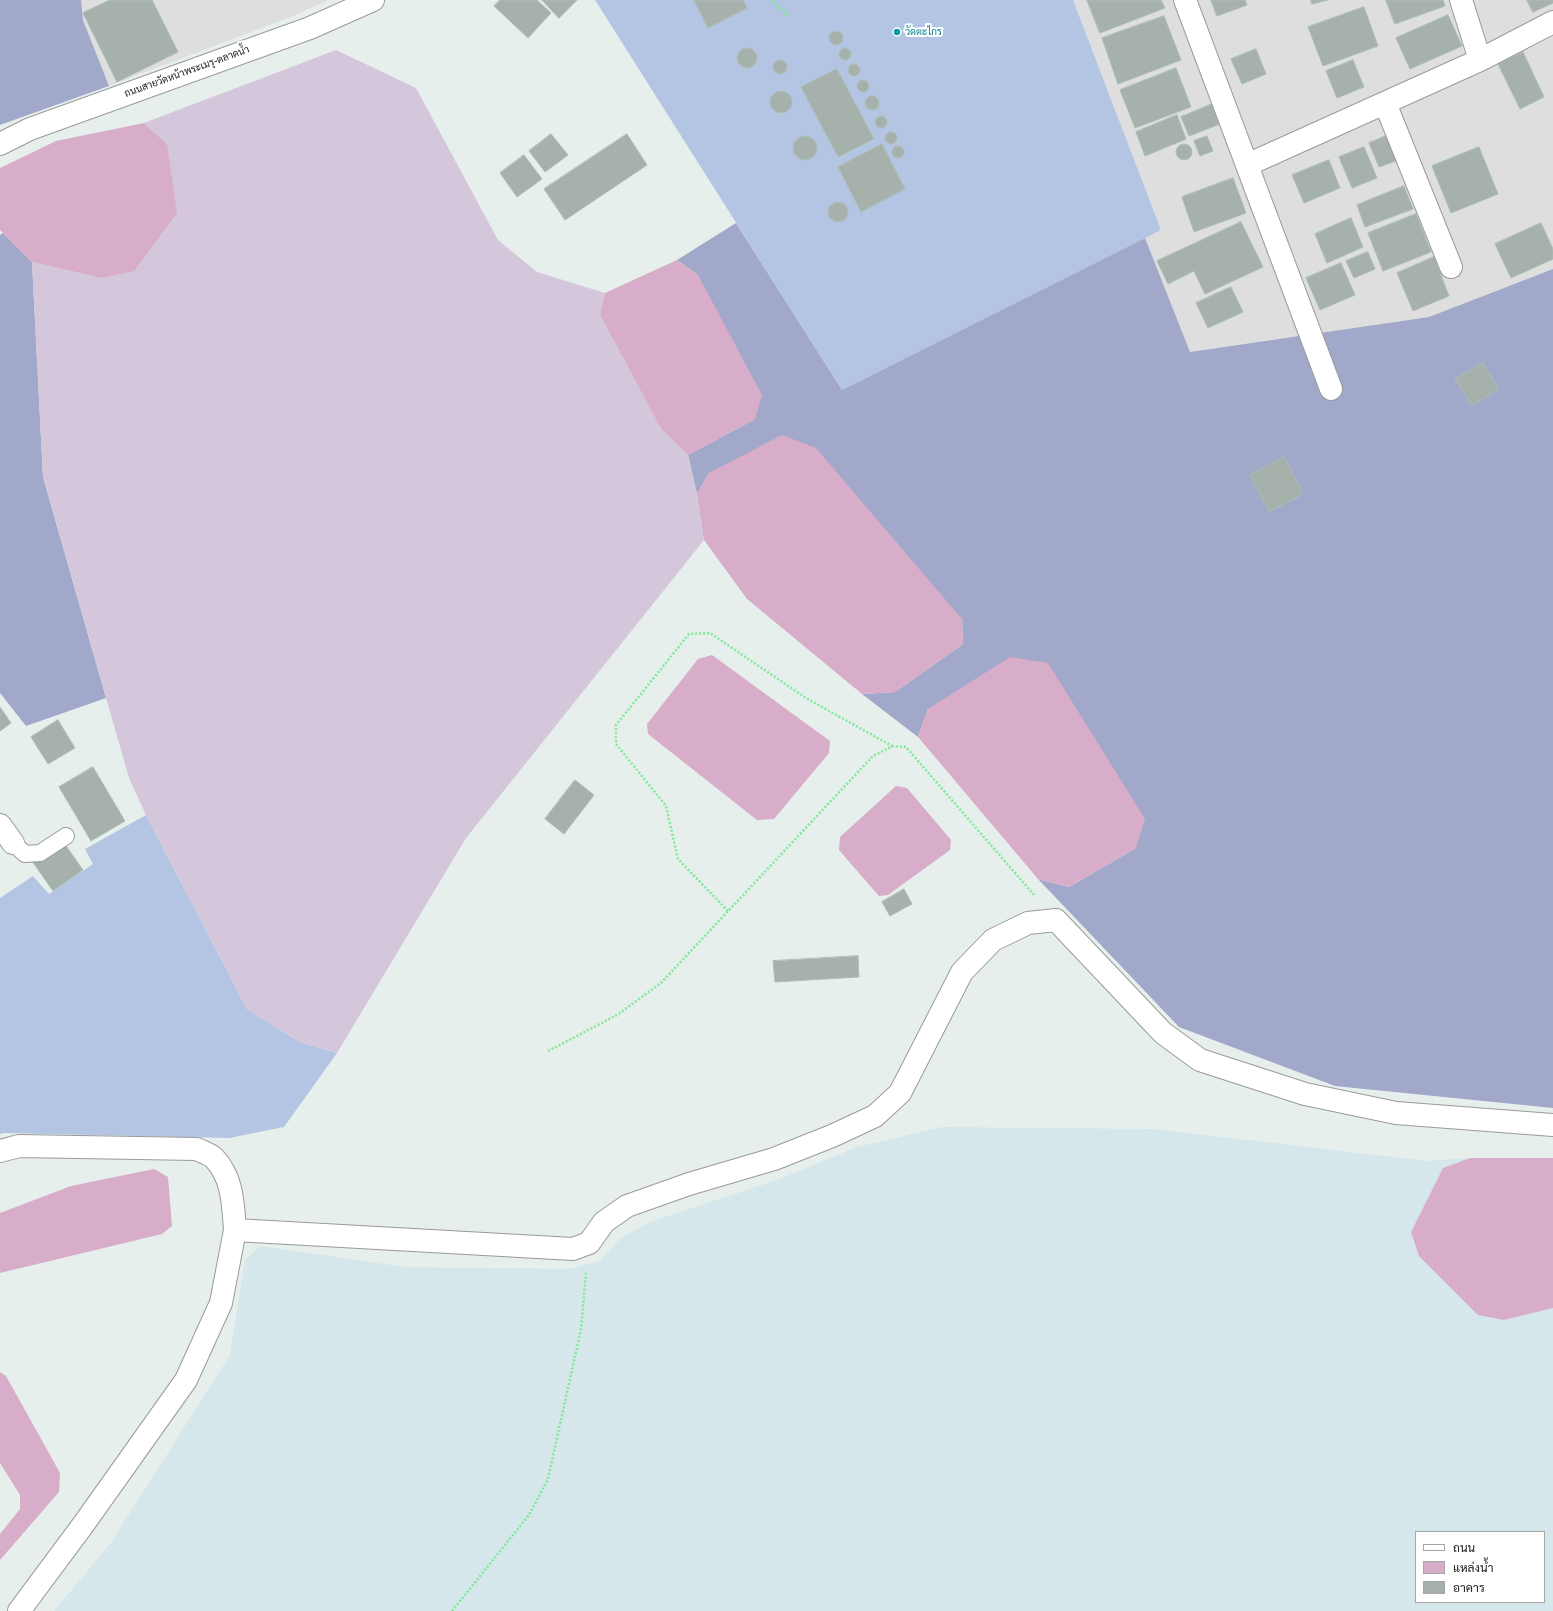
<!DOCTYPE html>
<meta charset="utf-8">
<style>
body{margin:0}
#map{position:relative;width:1553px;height:1611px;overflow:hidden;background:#e7efed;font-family:Signika,Sarabun,sans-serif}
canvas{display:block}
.legend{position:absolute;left:1415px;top:1531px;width:130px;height:72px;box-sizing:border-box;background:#fff;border:1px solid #a6a6a6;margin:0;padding:5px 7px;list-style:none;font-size:12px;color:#202020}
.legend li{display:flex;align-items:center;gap:8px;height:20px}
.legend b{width:20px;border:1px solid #a6a6a6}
</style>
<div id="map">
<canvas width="1553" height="1611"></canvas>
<ul class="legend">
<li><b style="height:5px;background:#fff"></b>ถนน</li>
<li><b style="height:11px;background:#d7adc9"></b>แหล่งน้ำ</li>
<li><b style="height:11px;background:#a6b1ac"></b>อาคาร</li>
</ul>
</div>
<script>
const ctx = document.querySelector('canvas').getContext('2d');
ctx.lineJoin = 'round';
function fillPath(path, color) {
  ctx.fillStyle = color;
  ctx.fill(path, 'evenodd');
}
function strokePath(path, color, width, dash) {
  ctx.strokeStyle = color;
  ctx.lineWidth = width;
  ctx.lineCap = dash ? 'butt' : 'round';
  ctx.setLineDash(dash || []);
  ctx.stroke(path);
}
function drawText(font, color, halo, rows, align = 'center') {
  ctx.font = font + ' Signika,Sarabun,sans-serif';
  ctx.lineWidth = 4;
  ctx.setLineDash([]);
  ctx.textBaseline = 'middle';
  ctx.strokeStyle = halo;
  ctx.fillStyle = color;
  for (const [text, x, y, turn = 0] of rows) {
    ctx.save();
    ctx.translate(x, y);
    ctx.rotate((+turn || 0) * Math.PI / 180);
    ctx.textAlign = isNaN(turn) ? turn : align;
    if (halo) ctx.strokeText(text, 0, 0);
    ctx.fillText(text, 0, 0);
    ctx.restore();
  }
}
const residential = new Path2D(`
 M81,0H328L293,16L109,86L83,20Z
 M1073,0H1553V269L1429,317L1190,352L1145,238L1161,230Z`);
const farmland = new Path2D(`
 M942,1127L1153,1129L1428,1161L1470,1158L1443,1168L1411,1232L1504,1320L1553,1308V1611H54L110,1544L230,1355L245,1260L260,1246L405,1267L570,1269L599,1261L620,1239L647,1223L780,1179L857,1147ZM1416,1532H1544V1602H1416Z`);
const grass = new Path2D(`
 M595,0H1073L1161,230L842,390Z
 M146,815L247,1009L300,1042L337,1053L284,1127L229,1138L4,1133L0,1134V898L33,876L49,894L93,864L85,849Z`);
const forest = new Path2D(`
 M0,0H81L83,20L109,86L0,125Z
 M736,223L842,390L1145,238L1190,352L1429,317L1553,269V1108L1335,1086L1179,1027L1038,879L1069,887L1136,848L928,709L918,737L862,694L895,692L963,644L962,619L709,473L697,494L688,455L755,419L698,275L677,260Z
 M3,233L32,262L43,477L106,698L26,726L0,693V235Z`);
const wetland = new Path2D(`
 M336,50L416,88L498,240L537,272L605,293L600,315L661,429L688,455L697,494L704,540L466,838L337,1053L300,1042L247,1009L146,815L129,778L43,477L32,262L101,278L167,144L144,123Z`);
const water = new Path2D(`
 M144,123L167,144L177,213L134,271L101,278L32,262L0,230V168L56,141Z
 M677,260L698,275L762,395L755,419L688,455L661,429L600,315L605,293Z
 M782,435L816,448L962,619L963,644L895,692L862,694L747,599L704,540L697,494L709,473Z
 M712,655L830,741L829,753L774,819L757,820L648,734L647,724L698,659Z
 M1010,657L1048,663L1145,819L1136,848L1069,887L1038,879L918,737L928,709Z
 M896,786L907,788L951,840L950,850L888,895L879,896L839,850L840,837Z
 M1470,1158H1553V1308L1504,1320L1478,1315L1419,1256L1411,1232L1443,1168Z
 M154,1169L168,1177L172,1226L162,1234L0,1273V1213L71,1186Z
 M0,1372L6,1376L60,1473L59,1492L0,1560V1534L20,1509V1495L0,1463Z`);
const building = new Path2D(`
 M110,0H152L178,52L117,82L83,13Z
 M500,0H537L551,13L528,38L494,6Z
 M542,0H577L559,18Z
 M694,0H743L747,8L708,28Z
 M1087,0H1161L1165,8L1100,33Z
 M1211,0H1245L1247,5L1217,16Z
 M1311,0H1328L1312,4Z
 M1386,0H1443L1445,6L1395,24Z
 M1527,0H1553V3L1533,12Z
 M1364,7L1378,46L1323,66L1308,27Z
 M1448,15L1462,46L1410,69L1396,38Z
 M1164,16L1181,60L1118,84L1102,38Z
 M829 38a7 7 0 1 1 14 0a7 7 0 1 1-14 0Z
 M839 54a6 6 0 1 1 12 0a6 6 0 1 1-12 0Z
 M737 58a10 10 0 1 1 20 0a10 10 0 1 1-20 0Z
 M1256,49L1266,74L1242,84L1231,59Z
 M1523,52L1544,97L1520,109L1498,64Z
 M773 67a7 7 0 1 1 14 0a7 7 0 1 1-14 0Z
 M1353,60L1364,87L1337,98L1326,71Z
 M848 70a6 6 0 1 1 12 0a6 6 0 1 1-12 0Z
 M1176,68L1191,107L1135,128L1120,90Z
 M837,69L874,139L838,157L801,87Z
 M857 86a6 6 0 1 1 12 0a6 6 0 1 1-12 0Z
 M770 102a11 11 0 1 1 22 0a11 11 0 1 1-22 0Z
 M865 103a7 7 0 1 1 14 0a7 7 0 1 1-14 0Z
 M1212,104L1220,124L1189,136L1181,117Z
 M1177,115L1186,139L1145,156L1136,132Z
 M875 122a6 6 0 1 1 12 0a6 6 0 1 1-12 0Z
 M885 138a6 6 0 1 1 12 0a6 6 0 1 1-12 0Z
 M551,134L568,155L545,172L529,151Z
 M627,134L647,165L565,220L544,189Z
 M1207,136L1213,151L1200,156L1194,141Z
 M1386,136L1396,161L1379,167L1369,143Z
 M793 148a12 12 0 1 1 24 0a12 12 0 1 1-24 0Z
 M1176 152a8 8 0 1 1 16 0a8 8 0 1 1-16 0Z
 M882,144L905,189L861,212L838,167Z
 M892 152a6 6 0 1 1 12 0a6 6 0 1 1-12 0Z
 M1364,147L1377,178L1352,188L1339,157Z
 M1479,147L1498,194L1451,213L1432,166Z
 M524,155L542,179L517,197L500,173Z
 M1329,160L1340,188L1304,203L1292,175Z
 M1233,178L1246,213L1194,232L1182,197Z
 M1404,186L1413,209L1365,227L1357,205Z
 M828 212a10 10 0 1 1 20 0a10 10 0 1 1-20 0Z
 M1416,214L1431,252L1383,271L1368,233Z
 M1351,218L1363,247L1327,263L1315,234Z
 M1241,222L1263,267L1205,294L1194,271L1168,284L1157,261Z
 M1541,223L1553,249V259L1511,278L1495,244Z
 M1368,252L1375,269L1354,278L1346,261Z
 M1434,257L1449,296L1413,311L1397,273Z
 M1341,263L1355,295L1320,310L1306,278Z
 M1231,287L1243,312L1208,328L1196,303Z
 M1483,363L1499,389L1472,406L1455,379Z
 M1284,457L1303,494L1269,512L1250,475Z
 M0,707L11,723L0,731Z
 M58,720L75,748L48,764L31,737Z
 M93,767L125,821L91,841L59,787Z
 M575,780L594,795L564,834L545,819Z
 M62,840L83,870L53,891L32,861Z
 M904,889L912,904L890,916L882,902Z
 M858,956L859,977L775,982L773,961Z`);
const path = new Path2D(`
 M772,0L790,17
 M728,911L678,859L666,806L616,744V725L689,634L710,633L806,698L892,746
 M548,1051L617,1015L661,983L873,756L893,746L906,747L1035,896
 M452,1611L529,1515L548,1479L581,1329L586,1273`);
const service = new Path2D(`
 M13,843L25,854L40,853L66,836`);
const minor = new Path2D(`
 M1185,0L1331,389
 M1461,0L1480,60
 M1385,103L1451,267
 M0,144L30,129L310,28L373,0
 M1247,165L1480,60L1553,22
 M0,825L13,843
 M0,1151L19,1146L197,1149C202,1152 210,1154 214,1158C233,1178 233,1204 235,1230
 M19,1611L83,1525L186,1380L221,1303L235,1230L573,1249L589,1243L604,1222L627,1206L689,1184L774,1159L832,1136L875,1116L900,1093L962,972L993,940L1028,923L1056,920L1163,1033L1200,1060L1305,1094L1396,1113L1553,1125`);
const markers = [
 [897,32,4,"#0f9aa8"]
];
const cultureNames = [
 ["วัดตะไกร",905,32]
];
const streetNames = [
 ["ถนนสายวัดหน้าพระเมรุ-ตลาดน้ำ",187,72,-20]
];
fillPath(residential, '#dddedd');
fillPath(farmland, '#d5e7eb');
fillPath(grass, '#b4c5e3');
fillPath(forest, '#a1a8c9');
fillPath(wetland, '#d4c6db');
fillPath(water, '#d7adc9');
fillPath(building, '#a6b1ac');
strokePath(building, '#abbfb6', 1);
strokePath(service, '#9a9a9a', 18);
strokePath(minor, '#9a9a9a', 24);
strokePath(path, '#7ee996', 2.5, [2, 2]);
strokePath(service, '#fff', 16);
strokePath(minor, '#fff', 22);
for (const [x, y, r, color] of markers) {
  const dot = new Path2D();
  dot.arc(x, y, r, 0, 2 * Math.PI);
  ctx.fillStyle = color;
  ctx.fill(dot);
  strokePath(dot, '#fff', 1.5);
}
drawText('10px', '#0d838f', '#fff', cultureNames, 'left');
drawText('10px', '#202020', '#fff', streetNames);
</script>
